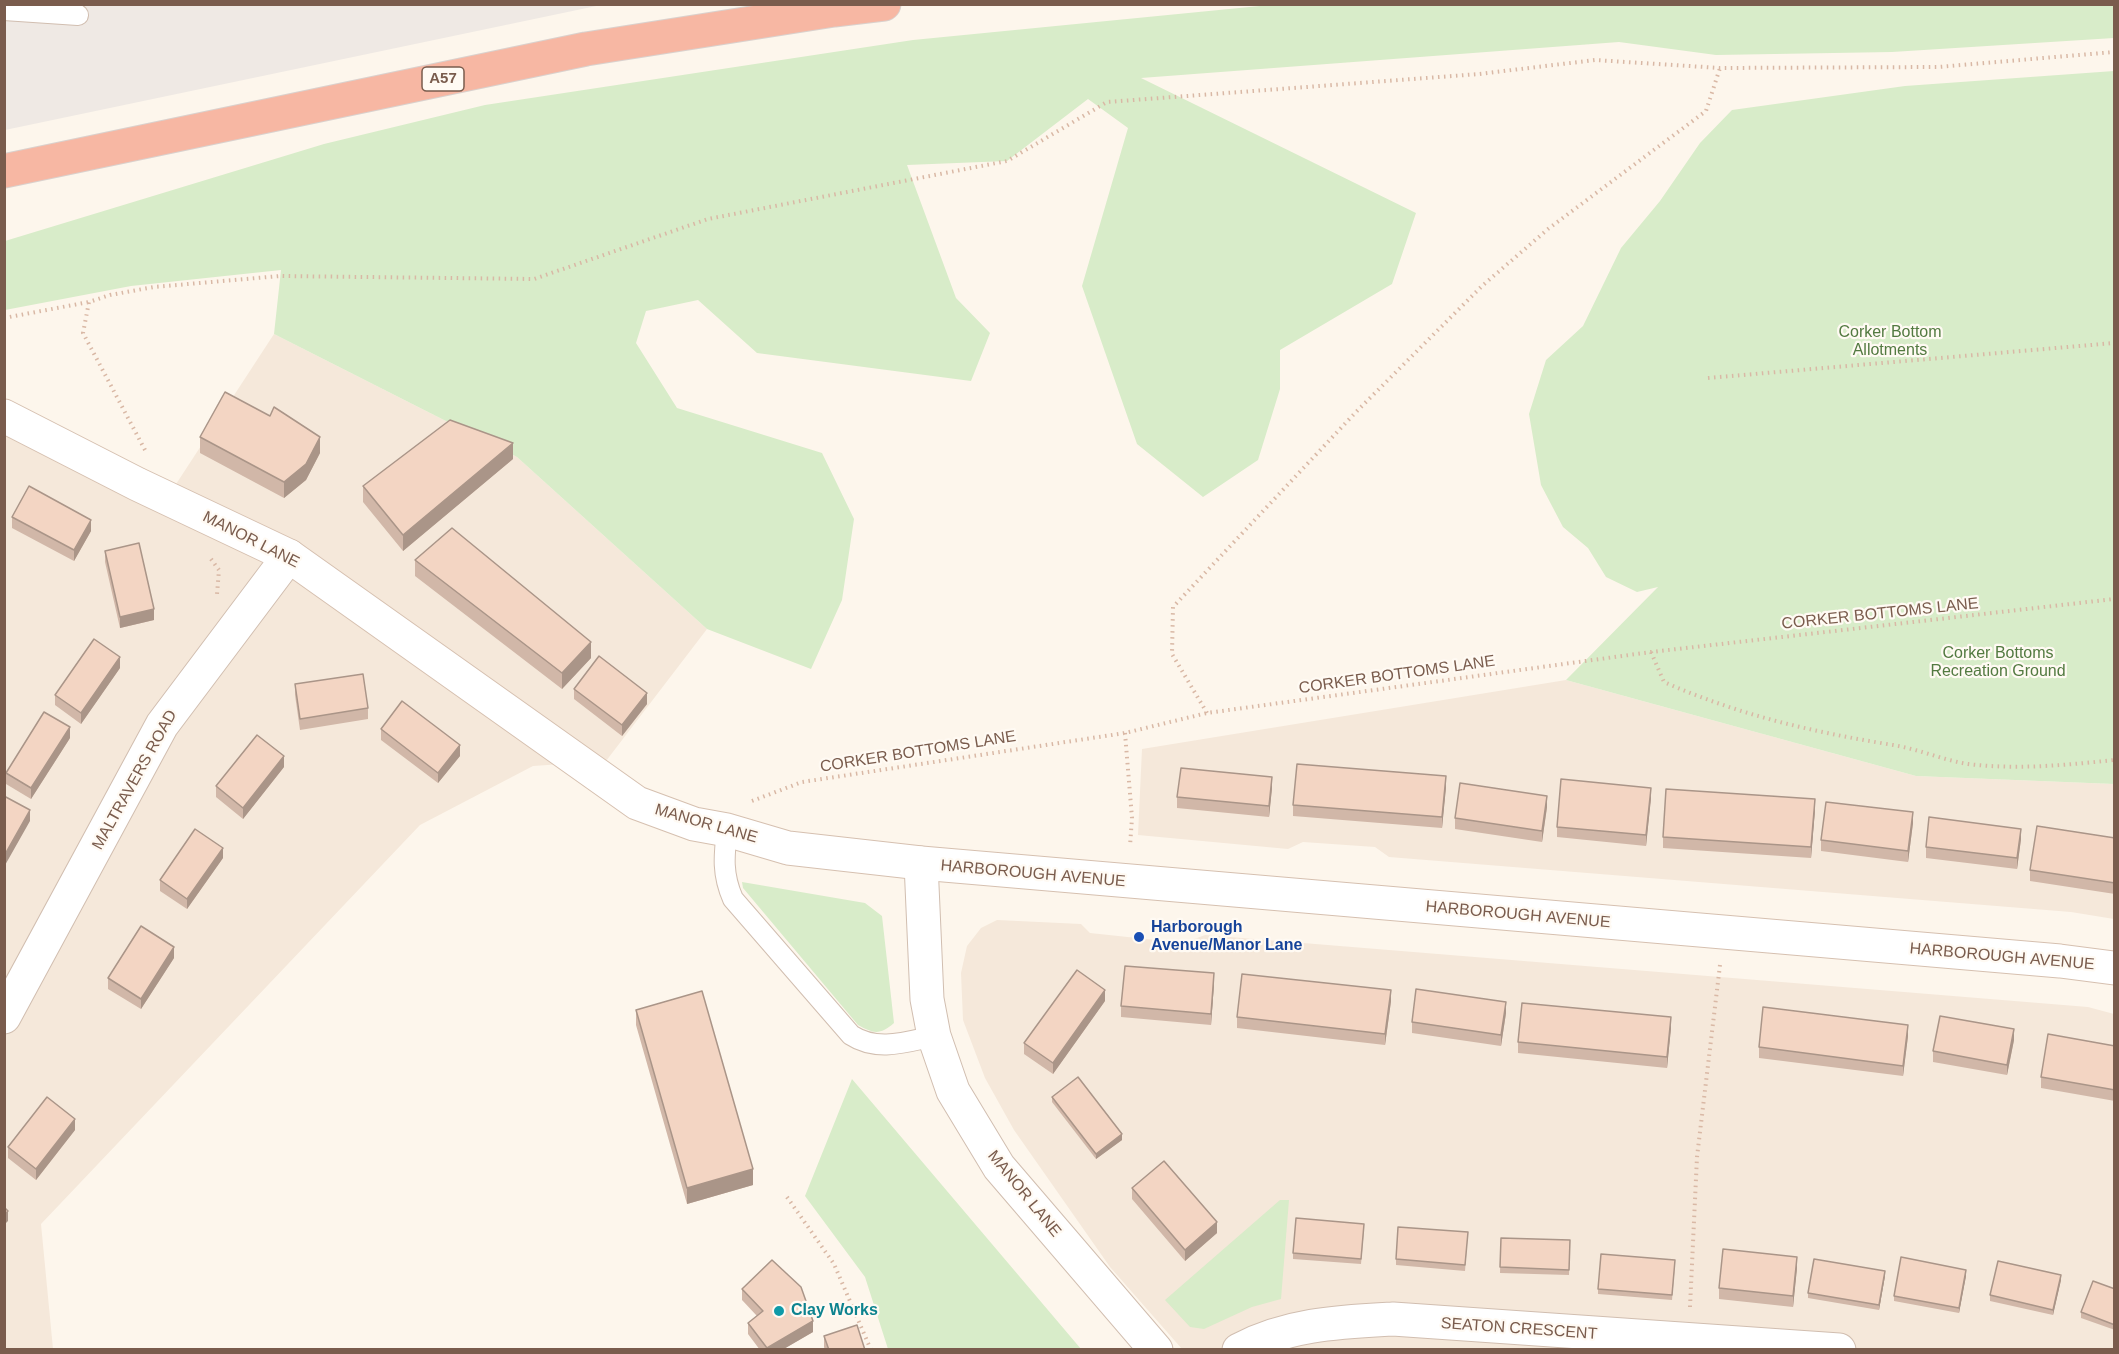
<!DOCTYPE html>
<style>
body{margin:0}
#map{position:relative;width:2119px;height:1354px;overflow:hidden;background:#fdf6ec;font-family:Arial,sans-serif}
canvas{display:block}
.frame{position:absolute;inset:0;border:6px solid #7a5c4d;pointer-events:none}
</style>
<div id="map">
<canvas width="2119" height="1354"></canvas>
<div class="frame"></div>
</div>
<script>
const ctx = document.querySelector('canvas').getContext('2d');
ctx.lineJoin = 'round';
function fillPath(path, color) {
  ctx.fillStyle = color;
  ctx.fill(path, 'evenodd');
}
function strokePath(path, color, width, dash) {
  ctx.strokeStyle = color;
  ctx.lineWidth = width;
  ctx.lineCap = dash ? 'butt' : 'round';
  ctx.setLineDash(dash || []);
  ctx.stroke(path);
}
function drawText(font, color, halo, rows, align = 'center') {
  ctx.font = font + ' Arial,sans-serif';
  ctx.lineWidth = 4.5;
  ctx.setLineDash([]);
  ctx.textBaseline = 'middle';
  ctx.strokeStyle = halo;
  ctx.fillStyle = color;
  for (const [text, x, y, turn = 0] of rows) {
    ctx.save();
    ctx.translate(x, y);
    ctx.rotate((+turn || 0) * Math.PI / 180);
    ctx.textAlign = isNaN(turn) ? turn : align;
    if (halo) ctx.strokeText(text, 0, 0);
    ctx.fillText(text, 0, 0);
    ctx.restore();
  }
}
const residential = new Path2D(`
 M274,334L517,457L707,629L606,761L533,766L420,825L41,1224L53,1349H5L4,414L165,501Z
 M1566,680L1916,776L2114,784V919L2071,912L1389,857L1375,847L1303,842L1288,849L1138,835L1142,749Z
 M997,920L1081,924L1090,933L1184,943L1205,935L2088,1007L2114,1014V1349H1182L1110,1267L1014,1130L985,1078L963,1020L961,973L967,946L981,928Z`);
const industrial = new Path2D(`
 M5,4L601,5L5,130Z`);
const green = new Path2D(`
 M1280,4L2114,5V38L1892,52L1716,55L1619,42L1141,78L1416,213L1392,284L1280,350V389L1258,460L1203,497L1137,444L1082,286L1128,128L1088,99L1007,161L907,165L956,298L990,333L971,381L757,353L698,300L646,311L636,343L677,408L822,453L854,519L842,600L811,669L707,629L517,457L274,334L281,270L131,286L5,310V241L324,144L485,105L913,40Z
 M2114,71V784L1916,776L1566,680L1658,587L1637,592L1606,577L1588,548L1563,527L1541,485L1529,414L1546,360L1583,326L1621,248L1660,201L1700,143L1732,110L1905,86Z
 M742,882L865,903L882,916L894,1023C880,1035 874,1034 858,1025L743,888Z
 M852,1079L1081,1349H888L865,1277L805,1196Z
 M1280,1200H1289L1281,1299L1252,1307L1204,1329L1190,1327L1165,1300Z`);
const path = new Path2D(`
 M4,318L89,302
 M1708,378L2114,343
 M145,450L83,333L89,302L110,295L154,287L280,276L534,279L708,219L1007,161L1107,102L1479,74L1595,60L1720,68L1938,67L2114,52
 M211,559L219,570L217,594
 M1651,652L1664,682C1739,715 1812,732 1893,745C1918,749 1943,760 1968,764C2017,770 2067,765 2114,760
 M1207,713L1172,654L1173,607L1355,413L1482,286L1548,229L1706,111L1720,68
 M1125,733L1132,818L1130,846
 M752,801L802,782L1125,733L1207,713L1651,652L2114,599
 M787,1197L834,1264L871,1350
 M1690,1307L1697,1157L1720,965`);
const lane = new Path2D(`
 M4,10L78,15
 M727,830C724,856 722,874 733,899L851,1035C877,1052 906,1042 934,1036`);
const street = new Path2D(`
 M921,863L927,999L934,1036L953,1091L999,1167L1156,1350
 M4,1017L162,725L289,556
 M1239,1350C1288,1324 1339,1322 1393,1319L1839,1350`);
const secondary = new Path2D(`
 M4,416L137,484L289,556L637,803L694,824L727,830L788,848L921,863L2060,961L2114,968`);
const highway = new Path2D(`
 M4,171L586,49L834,10L884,4`);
const wall = new Path2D(`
 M200,437L320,453L306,480L284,498L200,453Z
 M513,459L403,551L363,502V486Z
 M12,517L91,531L74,561L12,528Z
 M105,551L154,620L120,628L105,562Z
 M415,560L591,658L562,689L415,576Z
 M120,668L81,724L55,705V695Z
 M295,684L368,708V719L300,730L295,695Z
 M574,689L647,704L622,736L574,699Z
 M381,729L460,756L438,783L381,740Z
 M70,738L31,799L6,784V773Z
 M284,767L243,819L216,797V786Z
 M1446,787L1442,828L1293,816V805Z
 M1272,788L1269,817L1177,808V797Z
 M1651,798L1646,846L1557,837V827Z
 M1547,807L1542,842L1455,829V818Z
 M1815,810L1811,858L1663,848V837Z
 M1913,823L1908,862L1821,851V840Z
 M2115,838V894L2030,881V870Z
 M2021,839L2017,869L1926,858V847Z
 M223,858L187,909L160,891V880Z
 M174,958L141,1009L108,989V978Z
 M1214,984L1211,1025L1121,1017V1006Z
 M1105,1001L1053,1074L1024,1054V1043Z
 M1391,1001L1385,1045L1237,1028V1017Z
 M636,1010L753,1185L687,1204L636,1025Z
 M1506,1013L1501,1046L1412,1033V1022Z
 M1671,1028L1667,1068L1518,1053V1042Z
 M1908,1036L1903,1076L1759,1058V1047Z
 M2014,1040L2007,1075L1933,1062V1051Z
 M2115,1046V1101L2041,1088V1077Z
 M1052,1097L1122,1140L1096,1159L1052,1102Z
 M75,1130L36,1180L8,1158V1147Z
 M1132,1188L1217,1233L1185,1261L1132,1199Z
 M1364,1230L1361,1264L1293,1259V1253Z
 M1468,1232L1465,1271L1396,1265V1259Z
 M1501,1238L1570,1240L1569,1275L1500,1273Z
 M1675,1265L1672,1300L1598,1294V1289Z
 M1797,1268L1793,1307L1719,1299V1288Z
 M1885,1276L1879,1310L1808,1298V1293Z
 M1966,1276L1959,1313L1894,1301V1296Z
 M2061,1280L2053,1315L1990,1301V1295Z
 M742,1289L813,1332L782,1350H760L748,1334V1323L757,1316L742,1300Z
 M2115,1289V1330L2081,1318V1312Z
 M824,1336L865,1350H825L824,1347Z`);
const shadedWall = new Path2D(`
 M320,437V453L306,480L284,498V482Z
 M513,443V459L403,551V535Z
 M91,520V531L74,561V550Z
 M154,609V620L120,628V617Z
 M591,642V658L562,689V673Z
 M120,657V668L81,724V713Z
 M647,693V704L622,736V725Z
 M70,727V738L31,799V788Z
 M460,745V756L438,783V773Z
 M284,756V767L243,819V808Z
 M1446,776V787L1442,828V817Z
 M1272,777V788L1269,817V806Z
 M1651,788V798L1646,846V835Z
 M1547,796V807L1542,842V831Z
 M1815,799V810L1811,858V847Z
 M30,810V821L4,867V856Z
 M1913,812V823L1908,862V851Z
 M2021,829V839L2017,869V858Z
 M223,848V858L187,909V899Z
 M174,947V958L141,1009V999Z
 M1214,973V984L1211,1025V1014Z
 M1105,990V1001L1053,1074V1063Z
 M1391,990V1001L1385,1045V1034Z
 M1506,1002V1013L1501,1046V1035Z
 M1671,1017V1028L1667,1068V1057Z
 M1908,1025V1036L1903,1076V1066Z
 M2014,1029V1040L2007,1075V1065Z
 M75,1119V1130L36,1180V1169Z
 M1122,1134V1140L1096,1159V1154Z
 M753,1169V1185L687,1204V1188Z
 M8,1211V1221L4,1225V1215Z
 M1217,1222V1233L1185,1261V1250Z
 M1797,1257V1268L1793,1307V1296Z
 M1966,1270V1276L1959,1313V1308Z
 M1885,1271V1276L1879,1310V1305Z
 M2061,1275V1280L2053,1315V1310Z
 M813,1321V1332L782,1350H767V1348Z`);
const building = new Path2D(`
 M225,392L270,416L274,407L320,437L306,464L284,482L200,437Z
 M450,420L513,443L403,535L363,486Z
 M29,486L91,520L74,550L12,517Z
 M452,528L591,642L562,673L415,560Z
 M139,543L154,609L120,617L105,551Z
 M94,639L120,657L81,713L55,695Z
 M599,656L647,693L622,725L574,689Z
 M363,674L368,708L300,719L295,684Z
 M402,701L460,745L438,773L381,729Z
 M44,712L70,727L31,788L6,773Z
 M257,735L284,756L243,808L216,786Z
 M1297,764L1446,776L1442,817L1293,805Z
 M1181,768L1272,777L1269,806L1177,797Z
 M1561,779L1651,788L1646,835L1557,827Z
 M1460,783L1547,796L1542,831L1455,818Z
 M1666,789L1815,799L1811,847L1663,837Z
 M4,796L30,810L4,856Z
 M1826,802L1913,812L1908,851L1821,840Z
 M1929,817L2021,829L2017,858L1926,847Z
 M2037,826L2115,838V883L2030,870Z
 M195,829L223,848L187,899L160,880Z
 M141,926L174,947L141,999L108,978Z
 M1125,966L1214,973L1211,1014L1121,1006Z
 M1077,970L1105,990L1053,1063L1024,1043Z
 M1242,974L1391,990L1385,1034L1237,1017Z
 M1416,989L1506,1002L1501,1035L1412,1022Z
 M702,991L753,1169L687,1188L636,1010Z
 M1522,1003L1671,1017L1667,1057L1518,1042Z
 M1763,1007L1908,1025L1903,1066L1759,1047Z
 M1940,1016L2014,1029L2007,1065L1933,1051Z
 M2048,1034L2115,1046V1090L2041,1077Z
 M1078,1077L1122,1134L1096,1154L1052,1097Z
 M47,1097L75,1119L36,1169L8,1147Z
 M1164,1161L1217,1222L1185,1250L1132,1188Z
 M4,1207L8,1211L4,1215Z
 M1296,1218L1364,1224L1361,1259L1293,1253Z
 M1398,1227L1468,1232L1465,1265L1396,1259Z
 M1501,1238L1570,1240L1569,1270L1500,1267Z
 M1723,1249L1797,1257L1793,1296L1719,1288Z
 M1601,1254L1675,1260L1672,1295L1598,1289Z
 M1901,1257L1966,1270L1959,1308L1894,1296Z
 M1814,1259L1885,1271L1879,1305L1808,1293Z
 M772,1260L801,1287L813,1321L767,1348L748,1323L763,1311L742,1289Z
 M1998,1261L2061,1275L2053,1310L1990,1295Z
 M2093,1281L2115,1289V1325L2081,1312Z
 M857,1325L865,1350H829L824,1336Z`);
const markers = [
 [1139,937,6,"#1a4fb4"],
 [779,1311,6,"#0f9aa8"]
];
const shields = [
 [443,79,42]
];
const shieldNames = [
 ["A57",443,79]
];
const parkNames = [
 ["Corker Bottom",1890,333],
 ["Allotments",1890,351],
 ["Corker Bottoms",1998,654],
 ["Recreation Ground",1998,672]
];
const streetNames = [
 ["MANOR LANE",251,540,27],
 ["CORKER BOTTOMS LANE",1880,614,-6],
 ["CORKER BOTTOMS LANE",1397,675,-8],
 ["CORKER BOTTOMS LANE",918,752,-9],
 ["MALTRAVERS ROAD",135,780,-61],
 ["MANOR LANE",706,824,16],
 ["HARBOROUGH AVENUE",1033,874,5],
 ["HARBOROUGH AVENUE",1518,915,5],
 ["HARBOROUGH AVENUE",2002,957,5],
 ["MANOR LANE",1024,1194,51],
 ["SEATON CRESCENT",1519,1329,4]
];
const transitNames = [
 ["Harborough",1151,928],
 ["Avenue/Manor Lane",1151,946]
];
const cultureNames = [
 ["Clay Works",791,1311]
];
fillPath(residential, '#f5e8da');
fillPath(industrial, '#efe9e4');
fillPath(green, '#d8ecc9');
strokePath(lane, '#d1beb0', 22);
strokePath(street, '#d1beb0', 35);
strokePath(secondary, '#d6c0b0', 35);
strokePath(highway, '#dad1cd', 35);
strokePath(path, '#d9b8a5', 4, [1.5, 4.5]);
strokePath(lane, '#fff', 20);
strokePath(street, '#fff', 33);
strokePath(secondary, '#fff', 33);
strokePath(highway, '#f7b7a3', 33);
fillPath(wall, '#d1b7a8');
fillPath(shadedWall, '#aa9588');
fillPath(building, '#f3d5c3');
strokePath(building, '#aa9588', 1.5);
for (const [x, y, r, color] of markers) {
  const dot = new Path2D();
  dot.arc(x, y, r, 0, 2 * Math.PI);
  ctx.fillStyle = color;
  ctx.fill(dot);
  strokePath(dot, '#fffaf3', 2);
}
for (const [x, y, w] of shields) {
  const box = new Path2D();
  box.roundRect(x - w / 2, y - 12, w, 24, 4.5);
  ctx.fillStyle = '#fffaf3';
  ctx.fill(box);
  strokePath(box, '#7a5c4d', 1.5);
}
drawText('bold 15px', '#7a5c4d', null, shieldNames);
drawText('16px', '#537a41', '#fffaf3', parkNames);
drawText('16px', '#7a5c4d', '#fffaf3', streetNames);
drawText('bold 16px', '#164399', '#fffaf3', transitNames, 'left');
drawText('bold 16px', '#0d838f', '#fffaf3', cultureNames, 'left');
</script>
